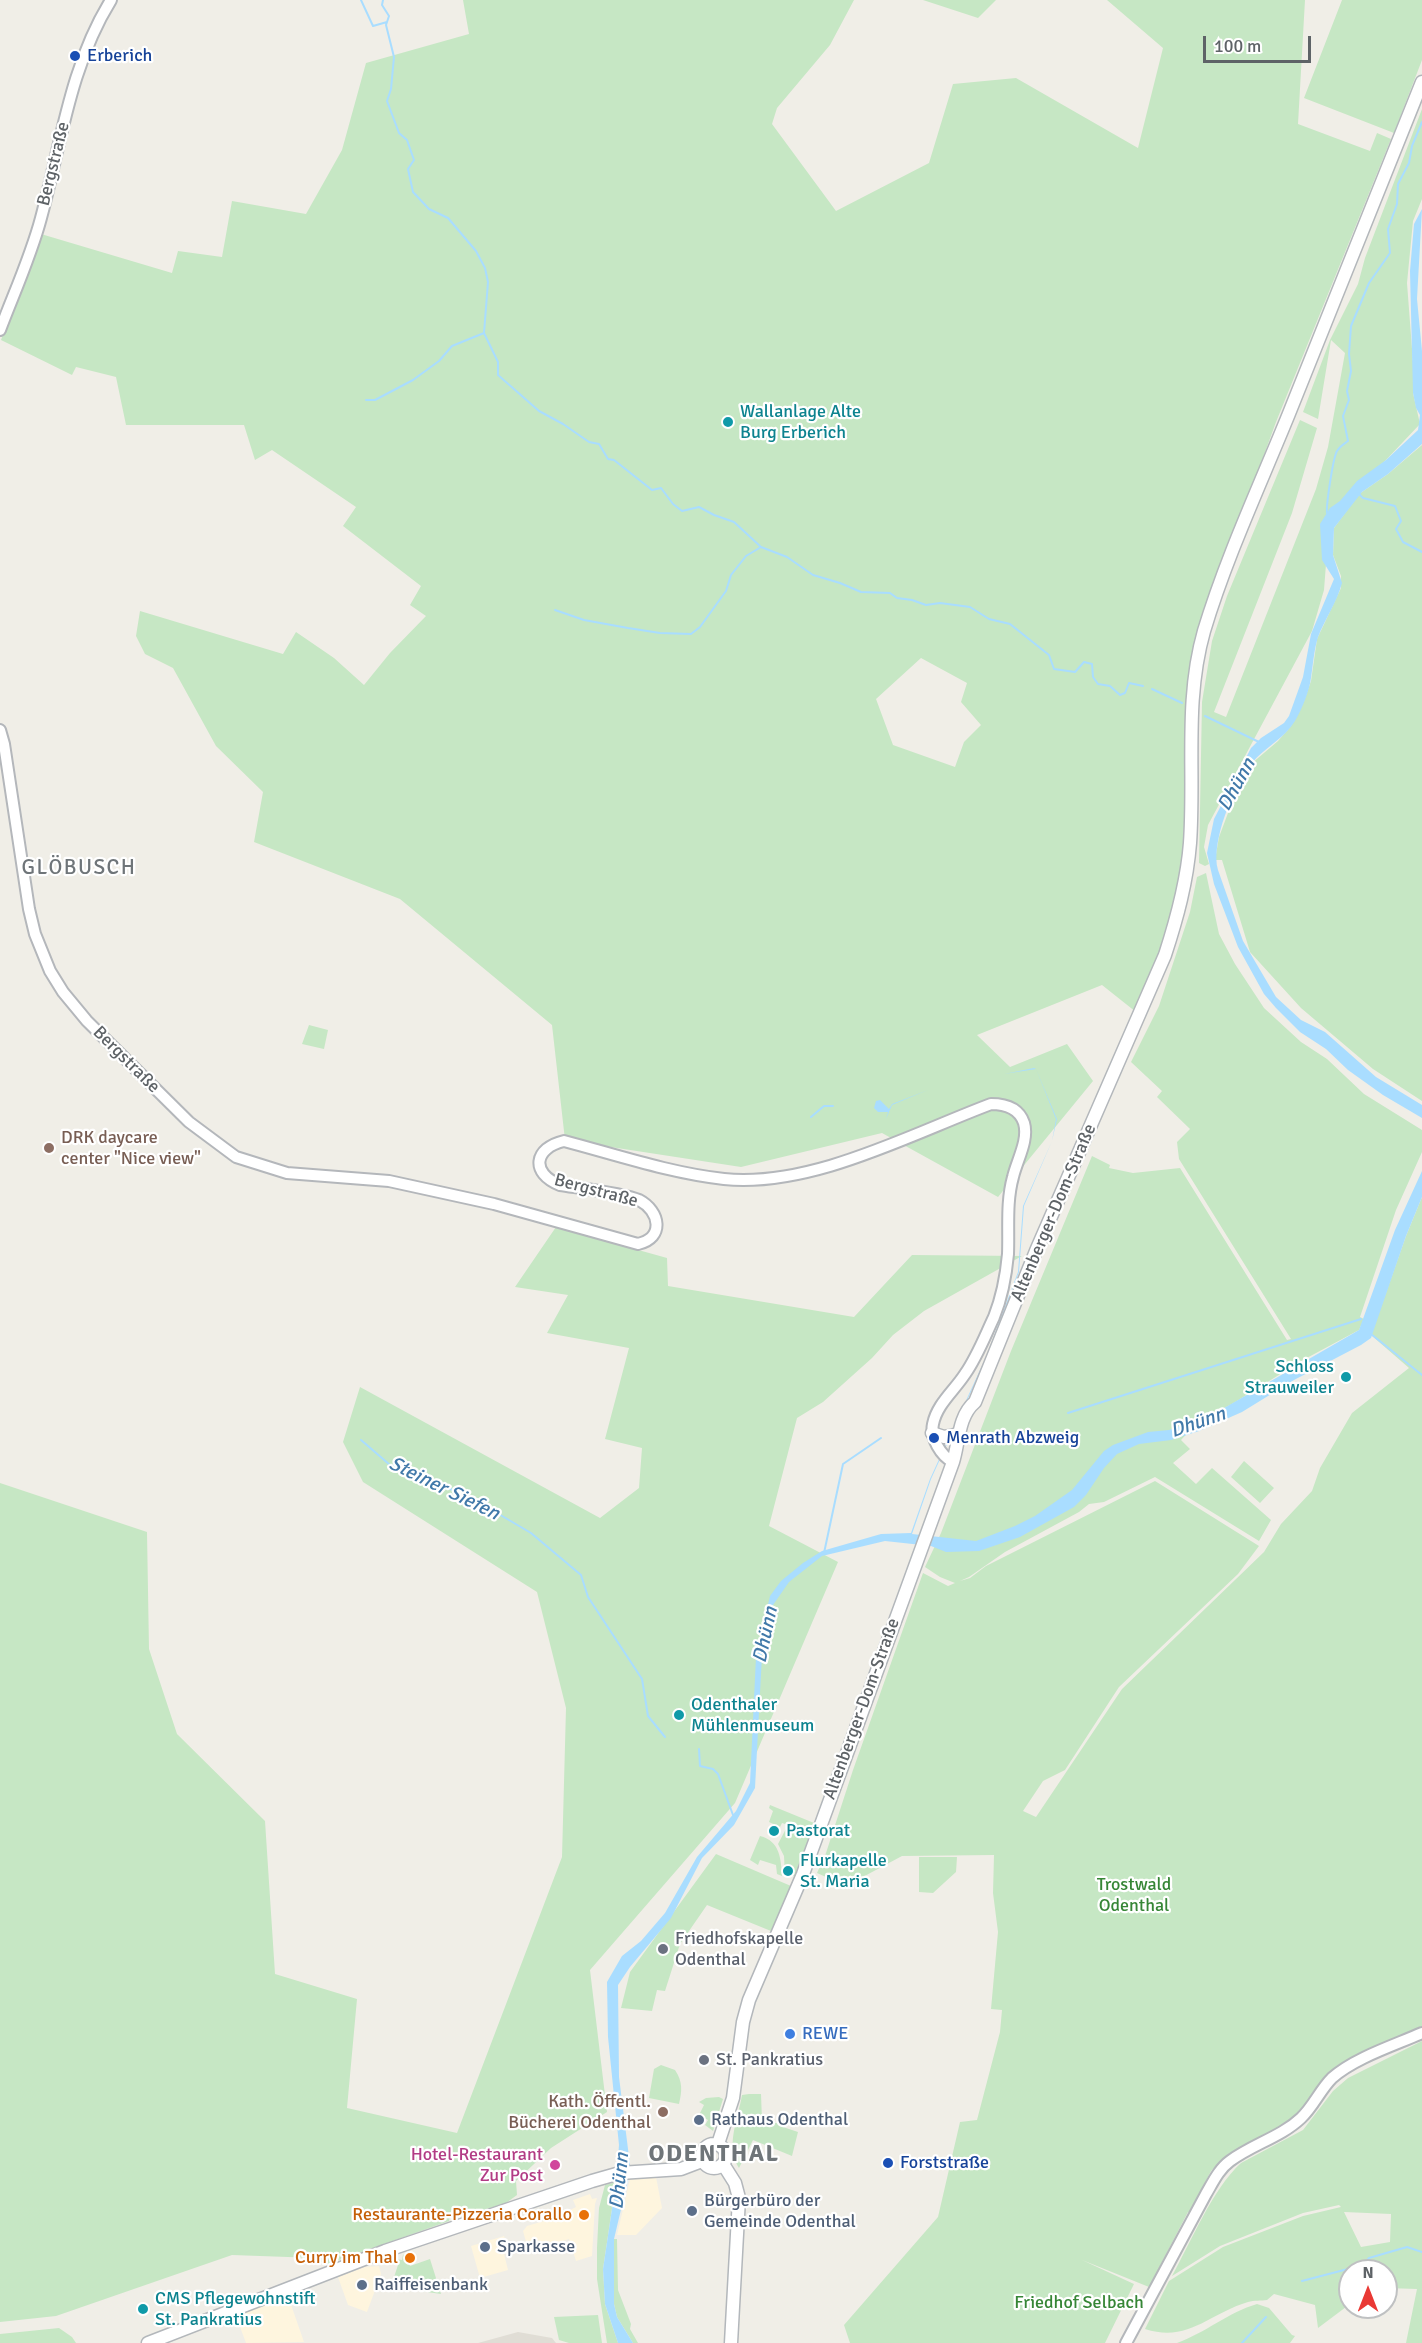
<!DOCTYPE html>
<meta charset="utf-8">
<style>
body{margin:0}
#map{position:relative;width:1422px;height:2343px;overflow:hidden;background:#f0eee7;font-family:Signika,sans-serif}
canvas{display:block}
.north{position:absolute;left:1338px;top:2259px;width:60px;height:60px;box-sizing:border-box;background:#fff;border:2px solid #bfc1c2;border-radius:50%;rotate:0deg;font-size:16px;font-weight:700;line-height:24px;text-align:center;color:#5e6367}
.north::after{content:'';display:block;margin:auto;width:21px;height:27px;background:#e93934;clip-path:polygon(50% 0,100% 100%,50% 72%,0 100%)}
.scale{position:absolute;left:1203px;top:36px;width:108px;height:27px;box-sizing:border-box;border:3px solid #5e6367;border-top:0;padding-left:8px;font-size:18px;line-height:21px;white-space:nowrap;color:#5e6367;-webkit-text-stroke:4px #fff;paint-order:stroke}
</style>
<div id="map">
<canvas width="1422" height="2343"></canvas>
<div class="north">N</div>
<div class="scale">100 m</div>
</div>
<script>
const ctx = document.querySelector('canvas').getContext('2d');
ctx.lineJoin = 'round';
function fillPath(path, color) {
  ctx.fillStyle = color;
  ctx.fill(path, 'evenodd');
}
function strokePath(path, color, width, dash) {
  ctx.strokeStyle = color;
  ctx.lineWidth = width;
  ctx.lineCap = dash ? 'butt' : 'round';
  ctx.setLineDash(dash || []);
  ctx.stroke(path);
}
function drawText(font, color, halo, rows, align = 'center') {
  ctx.font = font + ' Signika,sans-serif';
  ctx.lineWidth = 4.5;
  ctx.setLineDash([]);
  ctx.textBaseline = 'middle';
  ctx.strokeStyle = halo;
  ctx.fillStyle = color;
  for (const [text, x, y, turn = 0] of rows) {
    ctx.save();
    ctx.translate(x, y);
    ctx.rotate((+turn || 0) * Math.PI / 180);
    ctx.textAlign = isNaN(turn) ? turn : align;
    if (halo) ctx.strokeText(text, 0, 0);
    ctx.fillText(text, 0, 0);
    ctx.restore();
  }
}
const commercial = new Path2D(`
 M656,2177L662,2208L636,2235H617L630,2179Z
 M590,2194L592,2199L597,2198L595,2204L592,2256L576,2261L569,2239L532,2251L528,2249L523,2231L527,2226L571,2213L570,2210L576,2207L573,2200Z
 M504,2236L509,2253L504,2254L508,2270L480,2278L471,2246Z
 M379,2266L381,2274L367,2312L348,2305L338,2277L365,2267Z
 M288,2296L304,2342L246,2343L236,2316Z`);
const education = new Path2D(`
 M518,2332L552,2338L556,2343H478Z`);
const green = new Path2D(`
 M463,0H854L830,45L777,108L772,124L836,211L929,163L953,84L1016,78L1138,148L1163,48L1107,0H1305L1298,124L1370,151L1377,133L1391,139L1276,422L1199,634L1185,716V836L1180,883L1164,946L1136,1012L1102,985L977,1035L1010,1067L1067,1044L1093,1081L998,1197L882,1133L741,1167L565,1140L552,1025L400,899L254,842L263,792L216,746L173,668L145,654L136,636L140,611L283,654L296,632L334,658L364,685L390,653L426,616L410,605L421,586L343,526L356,507L272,450L255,460L244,425H126L116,377L76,367L72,375L1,340L41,234L172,273L178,251L222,257L232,201L306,214L342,150L366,63L469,34ZM921,658L967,683L961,702L981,725L964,742L955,767L893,745L876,699Z
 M923,0H996L978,18Z
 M1342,0H1422V60L1394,133L1304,98Z
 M1422,109V199L1413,221L1407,283L1414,375L1413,393L1420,424L1386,460L1330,512L1324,590L1312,631L1208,825L1204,847L1209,864L1205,866L1199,863L1202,702L1212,641L1227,596L1300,420L1317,428L1292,513L1214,712L1226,717L1316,489L1328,447L1345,353L1331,340L1318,419L1303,412L1330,340L1358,284L1365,258Z
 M1422,445V1101L1373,1069L1301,1008L1250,952L1222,860H1215L1219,837L1237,789L1251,764L1278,741L1291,726L1305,698L1311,681L1317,639L1341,588V576L1333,555L1334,528L1359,494L1388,474Z
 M1206,873L1219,934L1235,964L1264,1008L1301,1042L1327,1059L1364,1094L1422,1130V1152L1396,1210L1360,1317L1364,1319L1359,1330L1303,1360L1232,1404L1199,1421L1181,1440L1190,1449L1173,1463L1196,1484L1212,1468L1271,1520L1259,1541L1155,1477L1104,1502L1089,1504L1079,1512L1005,1552L969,1577L960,1581L970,1578L986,1566L1155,1481L1259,1546L1238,1574L1119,1687L1065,1770L1043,1781L1023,1811L1036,1817L1122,1689L1264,1552L1281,1524L1312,1491L1320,1468L1352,1413L1409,1368L1371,1335L1406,1236L1422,1197V2026C1389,2041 1347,2054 1321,2082C1309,2095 1302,2114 1286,2125C1264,2139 1239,2149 1218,2164L1211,2171L1190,2212H1188L1149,2287L1082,2260L1134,2284L1105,2343H850L844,2325L938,2217L960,2122L977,2120L1000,2032L1002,2010L991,2009L998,1932L993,1893L994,1855L902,1856L846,1886L817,1873L826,1853L853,1770L923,1573L948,1586L955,1583L940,1577L925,1567L941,1533L1011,1351L1092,1156L1110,1165L1109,1168L1133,1173L1180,1168L1287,1340L1291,1339L1179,1159L1177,1142L1190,1129L1157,1097L1162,1091L1131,1062L1159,1006L1190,912L1197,877Z
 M309,1025L328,1030L324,1049L302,1044Z
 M556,1227L667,1258L668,1286L854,1317L912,1255L1022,1256L924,1311L893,1335L872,1358L823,1402L797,1418L769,1526L838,1562L735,1803L590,1970L607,2112L551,2148L516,2181L517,2195L506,2203L461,2217L455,2206L451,2211L449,2221L325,2265L316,2258L232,2255L56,2316L0,2322V1483L147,1532L149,1649L177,1734L265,1821L275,1974L357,1999L347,2108L457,2133L562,1857L566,1708L537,1592L363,1482L343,1442L360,1387L600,1518L639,1488L642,1448L605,1439L629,1348L547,1333L568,1295L515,1287Z
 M1244,1461L1274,1488L1260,1503L1231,1477Z
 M770,1805L814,1823L795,1876H785L784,1856L778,1844L788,1825L782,1823L780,1827L769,1822L773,1811L769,1808Z
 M760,1836C780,1841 781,1859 782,1876L777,1874L776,1865L760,1860L758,1865L750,1860Z
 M716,1854L791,1886L771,1931L707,1905L680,1944L665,1991L657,1990L652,2011L621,2008L630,1972Z
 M919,1857H957L956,1872L933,1893L919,1892Z
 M1422,2041V2343H1406L1417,2289L1386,2288V2271H1350V2304L1318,2328L1315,2305L1274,2294L1267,2300C1261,2301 1254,2300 1248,2302C1208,2314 1188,2343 1145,2329L1169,2281L1223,2247L1303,2216L1341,2207L1339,2205L1303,2213L1220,2246L1172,2276C1191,2242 1213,2188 1241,2163L1303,2130L1333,2091L1348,2078ZM1344,2212L1391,2214L1390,2242L1361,2247Z
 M661,2065L675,2070C683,2082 682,2091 679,2104L649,2098L654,2069Z
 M749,2094H761L762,2121L783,2124V2127L798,2132L792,2156L753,2140L739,2168C725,2147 738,2119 742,2095Z
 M719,2097L723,2099L713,2131L705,2125L708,2120L699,2115L704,2105L699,2102L706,2098Z
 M616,2182L603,2269L605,2304L618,2343H607L597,2279V2248L599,2208L605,2185Z
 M614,2239H617L618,2290L631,2324L630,2329L638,2343H633L617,2317L614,2304Z
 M405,2254L410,2266L430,2259L441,2294L385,2286L387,2281L393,2280L398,2265L393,2264L395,2259L402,2260L403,2255Z
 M1257,2304L1269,2308L1292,2335L1295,2336L1290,2343H1177C1205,2333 1229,2312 1257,2304Z
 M598,2315L602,2343H569L559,2340L554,2317Z
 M59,2328L72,2337L76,2343H0V2334Z`);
const water = new Path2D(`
 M1422,209L1417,299L1422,351V444L1388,474L1362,492L1334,528L1333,555L1342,583C1337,602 1325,619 1318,637C1314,650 1313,665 1311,678C1309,692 1302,709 1295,721C1284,739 1265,747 1252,763C1234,785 1210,843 1218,870L1223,869L1422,931L1223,869L1218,870L1243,941L1276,997L1301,1020L1325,1032L1376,1077L1422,1105V1118L1383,1095L1348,1070L1326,1049L1300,1032L1276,1008L1264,994L1238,947L1214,884L1207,853L1214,819L1251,748L1261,738L1284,723L1289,716L1303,677L1311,634L1334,579L1322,560L1320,524L1330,508L1340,501L1357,481L1386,460L1418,430L1420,415L1416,408L1413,393L1410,271L1414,224Z
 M961,1062L928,1090L892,1105L886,1119L858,1125L840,1115L858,1125L886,1119L888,1112H878L874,1108L876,1101L880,1100L889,1109L892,1104L928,1090L961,1062L1004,1074L1034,1068L1036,1069L1057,1119L1052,1141L1024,1206L1019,1272L986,1359L931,1479L912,1534L976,1541L1015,1526L1035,1516L1072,1490L1104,1451L1113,1445L1148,1432L1169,1430L1219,1411L1359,1330L1395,1230L1422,1171V1197L1406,1236L1371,1338L1361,1345L1294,1380L1242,1412L1199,1431L1171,1440L1139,1444L1117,1454L1104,1468L1086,1495L1074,1507L1020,1537L979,1551L946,1552L931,1546L885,1541L822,1556L789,1582L773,1605L762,1655L755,1788L734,1825L702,1858L671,1918L630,1967L618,1985L619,2077L630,2165L628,2180L614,2239V2304L617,2317L633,2343H618L605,2304L603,2269L616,2182L619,2145L608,2037L607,1982L622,1956L641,1941L665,1913L697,1857L736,1811L750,1783L756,1657L770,1596L781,1581L803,1563L822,1551L881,1534L911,1533L930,1479L986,1357L1018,1272L1023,1206L1052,1141L1056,1119L1036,1069L1004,1074Z`);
const stream = new Path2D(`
 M361,0L373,26L387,22
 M383,0L382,5L389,16L386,25L394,57L391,89L387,101L399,133L407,140L414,160L408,169L413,192L429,209L448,218L476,251L485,268L488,282L484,333L498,362V375L539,411L563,424L589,442L599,444L608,459L614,460L652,490L661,488L673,504L682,511L699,507L714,515L734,522L761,547L787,557L813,575L840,583L861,592L890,593L897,598L912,600L926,605L940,603L970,607L989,619L1010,624L1049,655L1054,669L1075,672L1084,662L1092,664L1093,677L1098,684L1110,686L1120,695L1125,693L1129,683L1143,686
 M366,400H375L413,380L439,361L452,346L484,333
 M1358,493L1363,498L1395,506L1401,521L1396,529L1403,542L1422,552
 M1327,513C1326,505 1333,458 1337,451C1340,446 1344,444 1348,441L1343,416L1349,400L1347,391L1351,371L1349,354L1351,326L1369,283L1390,253L1388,229L1397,204L1398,184L1409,163L1412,146L1422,122
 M555,610L584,620L628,628L660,633L691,634L700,627L726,591L731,575L746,556L761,547
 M1152,689L1182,703
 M1205,716L1259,742
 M811,1117L824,1106H833
 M1371,1334L1422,1375
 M1068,1413L1361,1319
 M361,1440L390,1465L468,1496L531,1533L581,1575L588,1597L642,1679L648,1716L665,1737
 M824,1553L843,1464L881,1438
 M699,1749L700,1766L713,1769L718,1774L733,1815
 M1302,2281L1363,2265L1369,2258L1407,2247L1422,2252
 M1242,2343L1266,2317`);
const tertiary = new Path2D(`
 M0,330C14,293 31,256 41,218C61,144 70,66 111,0
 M0,730L4,744L29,909L35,934L50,971L63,992L87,1021L189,1122L236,1157L287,1173L389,1181L494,1204L638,1244C665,1238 660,1211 639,1200C623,1193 579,1188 560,1185C530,1173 534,1148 564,1141C617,1155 670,1173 724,1179C811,1188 911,1134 991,1104C1005,1104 1019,1108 1024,1123C1029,1140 1017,1160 1013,1177C1006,1202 1009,1228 1008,1254C1006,1276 1002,1297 994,1317C985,1336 977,1357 965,1374C954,1391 937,1404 933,1424C930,1438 941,1456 953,1462
 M1126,2343L1206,2194C1213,2182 1219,2169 1230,2161C1253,2144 1281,2137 1301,2118C1313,2107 1320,2090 1332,2078C1354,2058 1395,2045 1422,2033`);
const secondary = new Path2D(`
 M932,1433L944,1437L959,1434
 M702 2156a12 12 0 1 1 24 0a12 12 0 1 1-24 0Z
 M718,2144L733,2098L743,2022L749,2000L803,1874L953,1462C959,1443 958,1416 975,1402L1036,1251L1165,955C1177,918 1187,882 1190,843C1195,771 1184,701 1204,631C1226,558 1259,487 1288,416C1333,305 1377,193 1422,82
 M723,2164L735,2183L739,2198L731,2343
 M148,2343L385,2251L592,2181L620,2173L681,2169L702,2161`);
const markers = [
 [75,56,6,"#1a4fb4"],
 [728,422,6,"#0f9aa8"],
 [49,1148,6,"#8d6e63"],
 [1346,1377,6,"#0f9aa8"],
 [934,1438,6,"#1a4fb4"],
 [679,1715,6,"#0f9aa8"],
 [774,1831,6,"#0f9aa8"],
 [788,1871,6,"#0f9aa8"],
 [663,1949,6,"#6b7280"],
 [790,2034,6,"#3f7fe0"],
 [704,2060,6,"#6b7280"],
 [663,2112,6,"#8d6e63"],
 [699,2120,6,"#5c6f8a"],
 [888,2163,6,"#1a4fb4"],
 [555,2165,6,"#d1479c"],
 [692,2211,6,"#5c6f8a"],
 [584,2215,6,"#e8710a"],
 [485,2247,6,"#5c6f8a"],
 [410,2258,6,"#e8710a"],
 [362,2285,6,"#5c6f8a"],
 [143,2309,6,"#0f9aa8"]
];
const transitNames = [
 ["Erberich",87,56],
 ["Menrath Abzweig",946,1438],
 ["Forststraße",900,2163]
];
const streetNames = [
 ["Bergstraße",54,164,-76],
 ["Bergstraße",126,1060,45],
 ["Bergstraße",596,1191,15],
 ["Altenberger-Dom-Straße",1054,1213,-67],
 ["Altenberger-Dom-Straße",862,1709,-70]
];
const cultureNames = [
 ["Wallanlage Alte",740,412],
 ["Burg Erberich",740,433],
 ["Schloss",1334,1367,"right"],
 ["Strauweiler",1334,1388,"right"],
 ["Odenthaler",691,1705],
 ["Mühlenmuseum",691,1726],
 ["Pastorat",786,1831],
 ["Flurkapelle",800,1861],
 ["St. Maria",800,1882],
 ["CMS Pflegewohnstift",155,2299],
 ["St. Pankratius",155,2320]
];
const educationNames = [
 ["DRK daycare",61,1138],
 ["center \"Nice view\"",61,1159],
 ["Kath. Öffentl.",651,2102,"right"],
 ["Bücherei Odenthal",651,2123,"right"]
];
const parkNames = [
 ["Trostwald",1134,1885],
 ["Odenthal",1134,1906],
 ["Friedhof Selbach",1079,2303]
];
const worshipNames = [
 ["Friedhofskapelle",675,1939],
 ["Odenthal",675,1960],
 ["St. Pankratius",716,2060]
];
const shopNames = [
 ["REWE",802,2034]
];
const serviceNames = [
 ["Rathaus Odenthal",711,2120],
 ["Bürgerbüro der",704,2201],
 ["Gemeinde Odenthal",704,2222],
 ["Sparkasse",497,2247],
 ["Raiffeisenbank",374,2285]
];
const hotelNames = [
 ["Hotel-Restaurant",543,2155],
 ["Zur Post",543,2176]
];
const foodNames = [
 ["Restaurante-Pizzeria Corallo",572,2215],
 ["Curry im Thal",398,2258]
];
const waterNames = [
 ["Dhünn",1237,785,-61],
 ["Dhünn",1198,1423,-19],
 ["Steiner Siefen",444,1489,26],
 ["Dhünn",766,1635,-78],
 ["Dhünn",620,2181,-84]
];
const quarterNames = [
 ["GLÖBUSCH",79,868]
];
const districtNames = [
 ["ODENTHAL",714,2155]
];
fillPath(commercial, '#fef5de');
fillPath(education, '#e0ddd5');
fillPath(green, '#c6e7c4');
fillPath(water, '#a9ddff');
strokePath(stream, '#a9ddff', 2);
strokePath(tertiary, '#b4b7bb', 14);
strokePath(secondary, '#b3b7bb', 15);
strokePath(tertiary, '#fff', 10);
strokePath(secondary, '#fff', 12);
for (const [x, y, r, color] of markers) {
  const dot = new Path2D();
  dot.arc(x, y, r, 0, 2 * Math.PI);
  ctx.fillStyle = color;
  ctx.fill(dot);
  strokePath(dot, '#fff', 2);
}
drawText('18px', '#164399', '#fff', transitNames, 'left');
drawText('18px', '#5e6367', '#fff', streetNames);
drawText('18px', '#0d838f', '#fff', cultureNames, 'left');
drawText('18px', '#785e54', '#fff', educationNames, 'left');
drawText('18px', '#368636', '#fff', parkNames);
drawText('18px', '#5b616d', '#fff', worshipNames, 'left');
drawText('18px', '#366cbe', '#fff', shopNames, 'left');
drawText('18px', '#4e5e75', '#fff', serviceNames, 'left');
drawText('18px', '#b23c85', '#fff', hotelNames, 'right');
drawText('18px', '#c56008', '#fff', foodNames, 'right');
drawText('italic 20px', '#4179a9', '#fff', waterNames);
ctx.letterSpacing = '1.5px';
drawText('21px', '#6f7579', '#fff', quarterNames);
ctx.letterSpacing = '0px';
ctx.letterSpacing = '1.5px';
drawText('bold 24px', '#6f7579', '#fff', districtNames);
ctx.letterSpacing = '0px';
</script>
